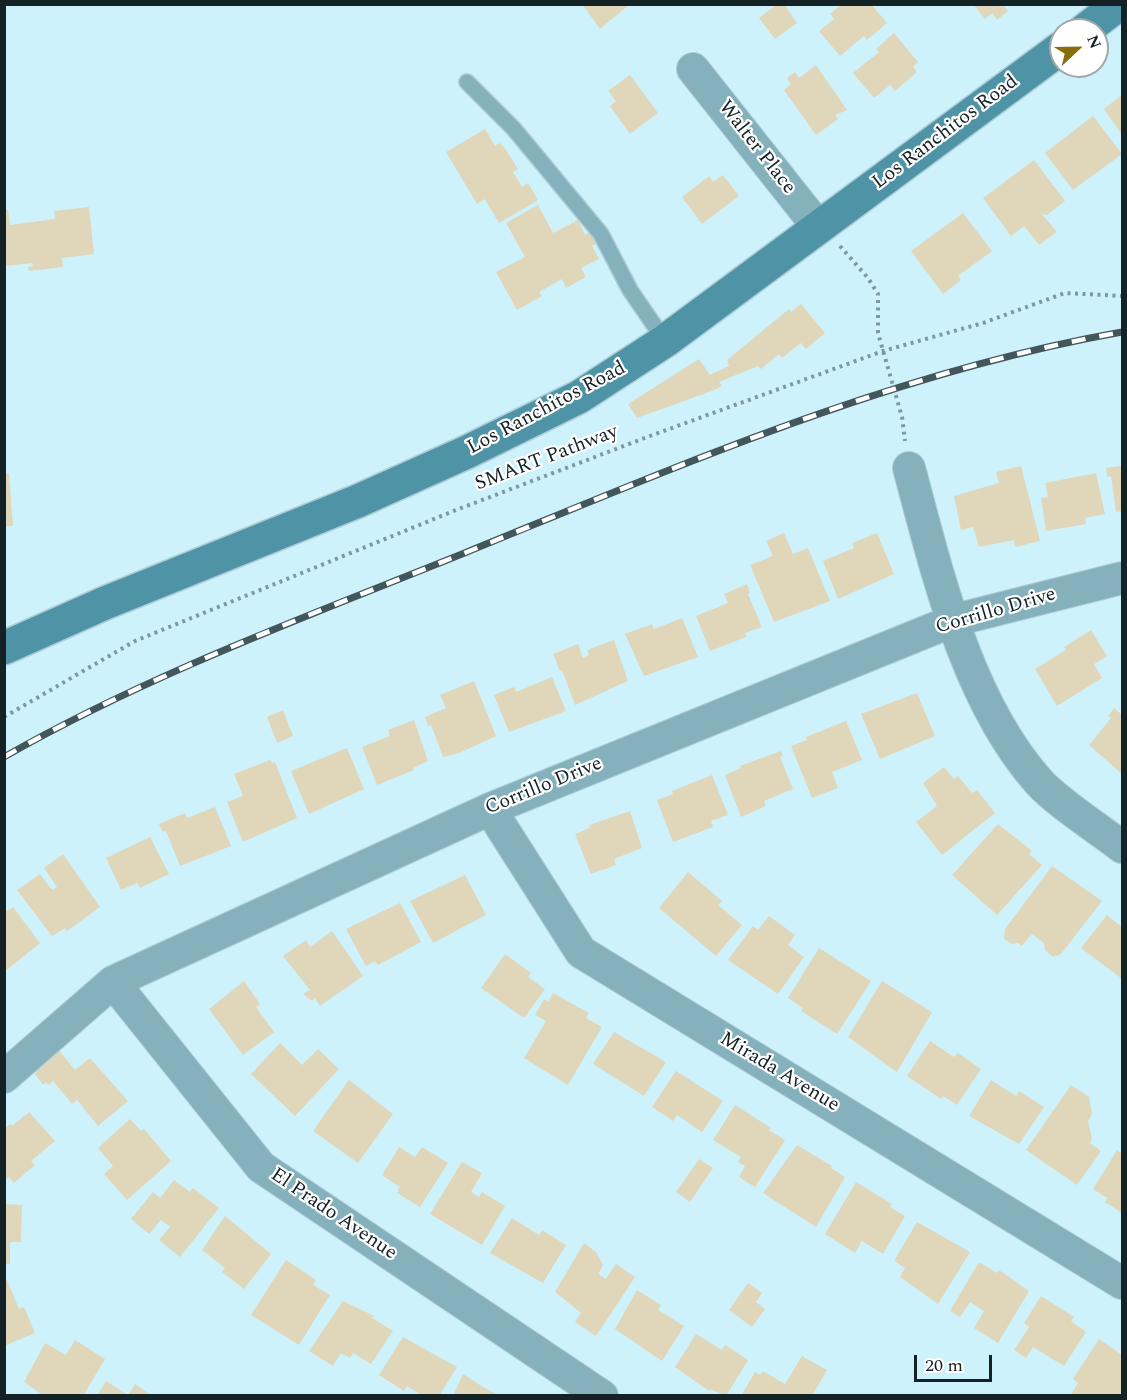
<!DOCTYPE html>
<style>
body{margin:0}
#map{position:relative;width:1127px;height:1400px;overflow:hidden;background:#cef2fc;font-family:Spectral,serif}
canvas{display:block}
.frame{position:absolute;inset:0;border:6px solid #142125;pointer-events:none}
.north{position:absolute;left:1049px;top:18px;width:60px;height:60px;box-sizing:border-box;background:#fff;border:2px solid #a1a6a8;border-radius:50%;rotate:68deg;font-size:16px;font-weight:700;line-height:24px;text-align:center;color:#142125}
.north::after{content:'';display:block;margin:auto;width:21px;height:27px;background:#896d0d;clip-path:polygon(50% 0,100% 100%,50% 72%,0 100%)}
.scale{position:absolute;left:914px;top:1355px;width:78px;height:27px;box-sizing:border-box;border:3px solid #142125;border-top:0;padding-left:8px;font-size:18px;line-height:21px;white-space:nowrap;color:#142125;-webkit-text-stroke:4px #fff;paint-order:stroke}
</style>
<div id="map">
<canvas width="1127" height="1400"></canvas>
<div class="frame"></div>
<div class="north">N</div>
<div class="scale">20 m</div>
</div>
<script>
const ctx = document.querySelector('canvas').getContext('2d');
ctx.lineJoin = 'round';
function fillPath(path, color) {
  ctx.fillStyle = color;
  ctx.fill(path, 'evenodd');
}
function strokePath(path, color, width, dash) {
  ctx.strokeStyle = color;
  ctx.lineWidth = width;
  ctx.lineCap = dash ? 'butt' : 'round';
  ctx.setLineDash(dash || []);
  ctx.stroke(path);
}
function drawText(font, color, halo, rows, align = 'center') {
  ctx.font = font + ' Spectral,serif';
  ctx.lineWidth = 4.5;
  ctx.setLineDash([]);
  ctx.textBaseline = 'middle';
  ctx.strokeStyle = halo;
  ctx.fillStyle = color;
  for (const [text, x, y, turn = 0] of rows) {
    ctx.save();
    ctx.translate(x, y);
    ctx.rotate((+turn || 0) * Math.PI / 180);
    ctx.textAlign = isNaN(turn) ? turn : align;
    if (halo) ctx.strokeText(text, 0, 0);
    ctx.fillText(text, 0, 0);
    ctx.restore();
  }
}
const building = new Path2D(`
 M582,4H630L600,29Z
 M777,4H784L797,23L775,39L759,18Z
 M842,4H871L887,23L867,40L864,36L840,56L819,31L834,19L830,14Z
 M973,4H1002L1008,11L997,20L992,13L985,19Z
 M894,33L918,62L913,67L917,72L895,91L890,85L874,98L853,73L879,52L876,49Z
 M816,65L847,110L835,115L838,119L816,135L784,90L791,84L787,78L795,72L799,78Z
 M630,75L658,113L630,134L610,106L616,101L608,91Z
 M1122,95V135L1104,109Z
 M1093,116L1122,154L1073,190L1045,153Z
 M485,129L495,146L500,143L506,150L518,169L513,172L522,187L528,183L538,200L499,223L485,199L477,204L446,152Z
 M1034,160L1065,201L1047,215L1042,214L1057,232L1039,245L1024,226L1011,236L983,198Z
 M723,175L739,196L702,224L682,197L709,176L713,182Z
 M538,205L553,233L578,220L585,235L590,232L596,244L592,246L599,259L581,268L586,277L566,288L562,279L539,292L542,296L517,310L496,272L525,257L506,223Z
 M89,207L94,254L62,258L63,267L29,271L28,267L33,266L32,263L4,266V210H8L10,225L55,219L54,211Z
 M963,213L992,251L958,276L961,280L943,294L911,251Z
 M801,304L825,333L806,349L801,343L782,358L779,354L761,369L758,366L719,382L722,386L712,391L637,418L628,404L699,359L710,375L729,366L727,360L789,309L791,312Z
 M1021,466L1040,541L1015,547L1014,540L979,547L973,527L961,530L954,496L999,483L996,472Z
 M1122,466V511L1116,512L1111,476L1107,477L1106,468Z
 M9,473L13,526H4V474Z
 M1096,473L1105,514L1085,518L1086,524L1046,531L1041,498L1048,497L1045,483Z
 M784,533L793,554L808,548L830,601L774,622L750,565L773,556L766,541Z
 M877,533L894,574L838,599L823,561L854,548L852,543Z
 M747,584L750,593L748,594L762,627L745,633L746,637L710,651L696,616L728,603L724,594Z
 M682,618L698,657L644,676L625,634L652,624L654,629Z
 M1091,630L1107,656L1094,664L1102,678L1057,706L1035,669L1066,650L1064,647Z
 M614,640L628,681L575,705L562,670L560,671L553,654L578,644L583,658L589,655L587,650Z
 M552,677L566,711L509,732L494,695L514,687L516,692Z
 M474,681L496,736L459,753L443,757L431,725L428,726L425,717L446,708L440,695Z
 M917,693L935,736L880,759L861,714Z
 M1114,708L1122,715V774L1089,745L1111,718L1108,716Z
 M283,710L293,736L277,743L267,717Z
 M414,720L428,761L413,768L414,770L377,785L362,747L390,736L388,730Z
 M846,721L862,760L832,772L838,788L812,798L791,746L807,740L806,737Z
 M347,748L364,789L309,814L291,771Z
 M781,751L783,756L780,757L793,789L764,801L766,806L741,817L725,775L741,768L740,766Z
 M270,760L272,763L275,762L297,818L243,842L227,802L243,796L234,774Z
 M944,767L954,779L958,776L972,793L977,790L995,813L942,855L916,822L937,806L923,783Z
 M712,775L728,815L711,821L713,827L673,842L657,800L673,794L672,791Z
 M215,807L231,846L180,866L166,831L163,832L159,824L185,813L187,818Z
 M630,811L642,848L614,859L616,865L591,874L575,834L590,828L589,825Z
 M998,824L1032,851L1029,854L1042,865L997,915L952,875Z
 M150,837L169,874L140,888L137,883L121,890L106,858Z
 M63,854L100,907L67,931L65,928L52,936L17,890L40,874L52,890L57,887L44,868Z
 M1052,866L1102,901L1061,954L1053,957L1045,950L1044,943L1032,934L1022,946L1018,943L1012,944L1004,939L1005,929Z
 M688,872L722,901L718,905L742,925L716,956L659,908Z
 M465,875L486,915L433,943L410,901Z
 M400,903L421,942L378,965L375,961L366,966L346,929Z
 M13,907L40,943L4,972V913Z
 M1107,915L1122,927L1121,978L1081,948Z
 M769,916L795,935L788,945L804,957L778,994L728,960L753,926L758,930Z
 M332,931L363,976L320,1006L315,998L312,1001L303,994L310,990L283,956L306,940L310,947Z
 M819,948L871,981L837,1034L801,1011L803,1008L788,998Z
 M505,954L531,973L528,977L545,989L524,1018L481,988Z
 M244,981L260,1004L256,1007L274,1032L243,1055L209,1009Z
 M882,981L932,1012L897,1072L848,1037Z
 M553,993L589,1013L586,1018L602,1027L568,1085L524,1058L546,1021L535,1015L544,999L548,1002Z
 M614,1032L666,1062L644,1096L593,1064Z
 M930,1041L954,1057L958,1053L981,1069L957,1105L943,1096L941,1099L907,1076Z
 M280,1043L302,1065L318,1049L339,1069L295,1116L251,1074Z
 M58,1049L75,1070L90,1058L128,1101L98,1126L77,1100L72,1104L53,1081L48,1085L46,1082L43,1085L35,1074L37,1072L35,1070Z
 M676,1071L723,1101L702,1132L677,1115L673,1121L652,1107Z
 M349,1080L393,1114L358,1163L313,1131Z
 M991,1080L1016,1096L1019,1091L1044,1107L1019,1144L969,1116Z
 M1071,1085L1089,1097L1092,1114L1088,1121L1092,1139L1090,1143L1101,1151L1077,1185L1026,1150Z
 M735,1105L771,1128L769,1130L785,1140L755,1187L739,1177L745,1166L738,1162L741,1157L713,1140Z
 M29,1112L55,1141L31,1161L35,1165L14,1183L9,1177L4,1181V1129L10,1124L12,1126Z
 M130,1119L141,1131L144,1129L171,1161L127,1200L104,1174L113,1166L98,1148Z
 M797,1145L832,1166L831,1168L845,1177L816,1227L763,1193Z
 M399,1147L415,1157L422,1147L448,1163L420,1207L397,1193L400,1187L382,1175Z
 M1117,1150L1122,1154V1213L1105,1202L1107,1198L1093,1189Z
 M699,1159L713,1168L690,1202L676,1192Z
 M462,1162L482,1173L471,1192L479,1197L482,1192L505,1206L482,1245L430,1214Z
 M174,1180L190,1192L193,1188L219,1208L180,1257L159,1240L170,1227L161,1220L149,1234L131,1219L153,1192L160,1198Z
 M856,1182L892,1204L890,1207L905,1216L883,1254L862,1241L855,1253L825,1234Z
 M4,1204L22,1205L21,1242H10V1264H4Z
 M225,1216L271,1254L244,1289L222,1272L225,1268L202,1250Z
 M512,1218L539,1235L542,1230L566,1245L543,1283L490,1253Z
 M917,1222L970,1252L938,1304L900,1277L905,1268L894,1261Z
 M584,1243L596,1252L603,1265L598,1274L606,1279L616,1264L635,1277L596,1336L575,1322L581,1313L555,1292Z
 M286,1260L316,1280L313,1285L330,1295L299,1345L251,1315Z
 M979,1262L997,1273L999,1270L1029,1291L998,1343L974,1328L984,1311L970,1302L960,1317L950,1311Z
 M7,1280L19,1309L24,1307L35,1333L4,1346V1281Z
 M748,1283L762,1293L756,1302L765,1309L752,1327L729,1310Z
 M637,1290L661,1305L658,1310L684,1326L662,1361L615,1329Z
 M1041,1296L1074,1317L1071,1321L1086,1332L1064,1366L1033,1347L1026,1358L1014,1350L1029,1327L1024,1323Z
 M343,1301L374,1316L372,1318L393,1331L371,1364L353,1353L350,1358L341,1353L333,1366L309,1351Z
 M696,1334L722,1350L725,1345L748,1360L726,1396L710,1389L709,1391L675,1367Z
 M403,1337L457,1367L439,1396H423L407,1386L404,1391L379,1375Z
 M1099,1339L1122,1355V1396H1070L1078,1383L1073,1379Z
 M75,1340L105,1359L83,1396H44L24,1382L45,1343L66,1355Z
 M802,1356L827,1370L812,1396H741L755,1372L760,1375L763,1371L785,1384Z
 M463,1374L483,1387L500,1396H453Z
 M106,1381L128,1395L135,1384L152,1396H97Z`);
const path = new Path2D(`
 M840,246L868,278L878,294V333L902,417L905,441
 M4,717L135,641L456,510L650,436L883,351L983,323L1065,293L1122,296`);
const service = new Path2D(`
 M467,82L514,129L601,234L630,290L665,341`);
const minor = new Path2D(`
 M693,69L819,228
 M909,468C937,572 966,700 1039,782C1058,803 1099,829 1122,847
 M490,809L581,952L1122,1283
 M113,982L261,1167L602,1396
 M4,1077L113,982L490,809L955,620L1122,578`);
const secondary = new Path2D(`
 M1085,30L1119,4
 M4,648L105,603L358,501L467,452L579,397L665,341L1061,48`);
const rail = new Path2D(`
 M4,757C151,673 311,615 467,552C681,465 894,372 1122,332`);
const streetNames = [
 ["Los Ranchitos Road",946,133,-37],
 ["Walter Place",756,148,52],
 ["Los Ranchitos Road",547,409,-28],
 ["SMART Pathway",547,459,-21],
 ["Corrillo Drive",996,612,-16],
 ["Corrillo Drive",544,787,-22],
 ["Mirada Avenue",779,1073,31],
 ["El Prado Avenue",333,1215,34]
];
fillPath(building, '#e0d6b9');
strokePath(service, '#adccd5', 18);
strokePath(minor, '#adccd5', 34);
strokePath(secondary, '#adccd5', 36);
strokePath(path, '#7e98a0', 4, [3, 4.5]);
strokePath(service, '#85b1bd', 15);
strokePath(minor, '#85b1bd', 32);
strokePath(secondary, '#4e94a6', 33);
strokePath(rail, '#43565c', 7);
strokePath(rail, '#fff', 4.5, [14]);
drawText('20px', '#142125', '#fff', streetNames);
</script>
